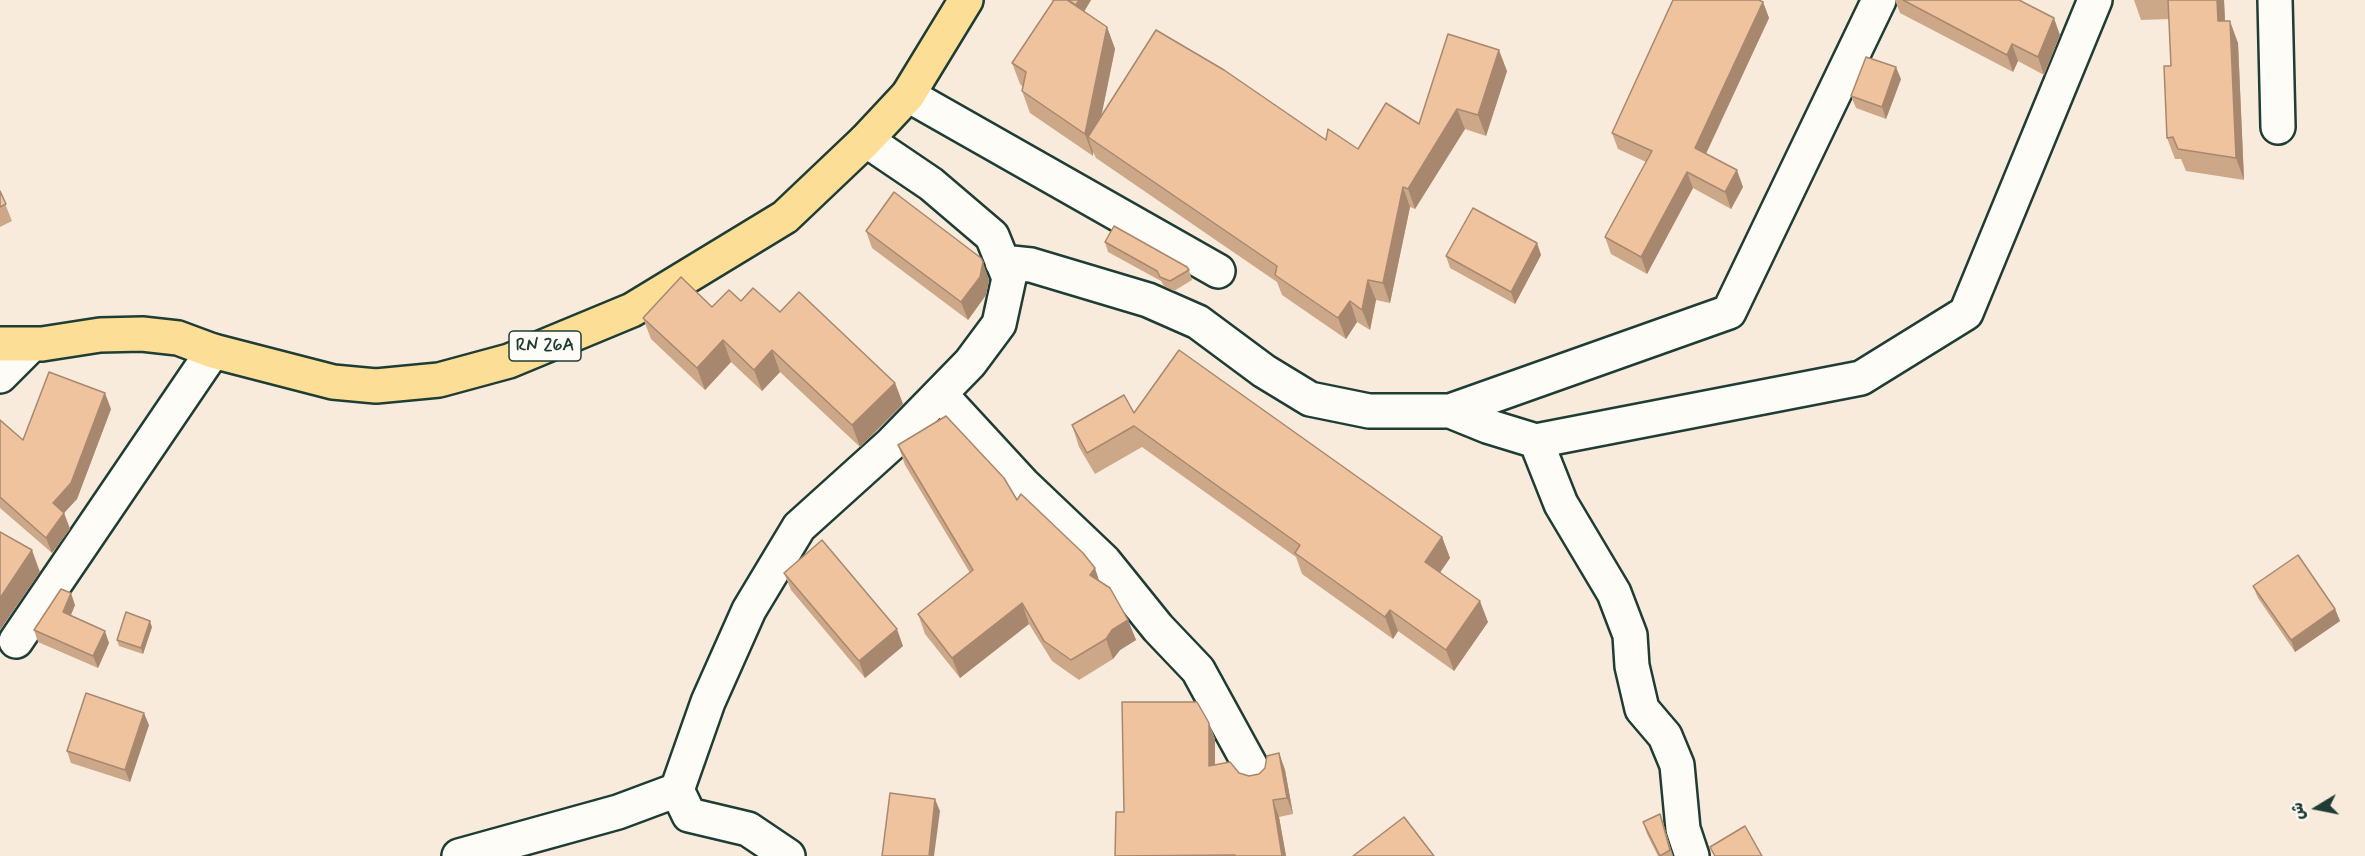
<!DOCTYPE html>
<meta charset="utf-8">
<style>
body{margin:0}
#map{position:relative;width:2365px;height:856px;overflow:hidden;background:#f8ebdc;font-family:Mynerve,"Playpen Sans Arabic",sans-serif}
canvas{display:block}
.north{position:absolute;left:2287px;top:778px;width:60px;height:60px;-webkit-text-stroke:4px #fdfcf7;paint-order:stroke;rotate:260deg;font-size:16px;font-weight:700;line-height:24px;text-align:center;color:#1f3d34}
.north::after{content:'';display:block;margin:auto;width:21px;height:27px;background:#1f3d34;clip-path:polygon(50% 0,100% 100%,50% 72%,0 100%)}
</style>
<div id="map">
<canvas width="2365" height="856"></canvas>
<div class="north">ش</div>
</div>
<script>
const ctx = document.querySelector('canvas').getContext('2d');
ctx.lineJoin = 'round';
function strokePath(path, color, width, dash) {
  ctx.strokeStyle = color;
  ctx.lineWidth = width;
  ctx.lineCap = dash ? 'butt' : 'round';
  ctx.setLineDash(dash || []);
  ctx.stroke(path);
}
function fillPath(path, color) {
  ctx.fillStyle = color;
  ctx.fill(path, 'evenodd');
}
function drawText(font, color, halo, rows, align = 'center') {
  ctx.font = font + ' Mynerve,sans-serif';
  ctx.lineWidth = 4.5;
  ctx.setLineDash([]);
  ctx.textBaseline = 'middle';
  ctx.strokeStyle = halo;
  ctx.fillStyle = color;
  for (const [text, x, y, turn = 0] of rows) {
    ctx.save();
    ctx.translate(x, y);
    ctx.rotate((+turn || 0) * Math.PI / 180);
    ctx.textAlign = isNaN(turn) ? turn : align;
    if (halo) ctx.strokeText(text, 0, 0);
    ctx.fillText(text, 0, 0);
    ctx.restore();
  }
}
const minor = new Path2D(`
 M2275,0L2278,127
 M908,95L1218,271
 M1002,262L1031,265L1148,300L1198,322L1264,371L1310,399L1369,411H1450L1487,426L1536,441L1861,378L1966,313L2095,0
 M0,376L31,345
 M940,394L1023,484L1104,561L1158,628L1198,670L1255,774
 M1450,411L1729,312L1879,0
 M1536,441L1561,504L1614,593L1630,635L1632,666L1642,709L1665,736L1677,765L1683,829L1692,856
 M16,641L213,351
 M677,790L708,702L749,610L799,527L891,444L970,363L999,324L1009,278L992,236L931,184L866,140
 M459,856L618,812L677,790L689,815L748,829L788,856`);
const major = new Path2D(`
 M0,344H42L100,335L142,334L178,338L213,351L333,382L376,386L439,380L509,361L632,310L785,217L866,140L908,95L966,0`);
const wall = new Path2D(`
 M1051,0H1091L1084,11L1107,27L1115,49L1101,117L1326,140L1358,149L1419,124L1507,71L1486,136L1465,129L1415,209L1410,207L1390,303L1376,300L1370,330L1357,322L1346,339L1282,295L1277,282L1096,158L1093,152V156L1030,113L1022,91L1023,87L1020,84L1012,63L1053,1Z
 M1895,0H2019L2060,35L2044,75L2018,61L2013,72L1900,13Z
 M2134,0H2224L2225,21L2238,43L2244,180L2186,171L2181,159H2175L2167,138L2171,66L2169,19L2141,20Z
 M1763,2L1769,18L1706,154L1743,187L1731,209L1693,188L1647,274L1611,254L1605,237L1646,162L1618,149L1612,133Z
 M1901,79L1886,119L1856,108L1851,96Z
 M0,191L12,221L0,227Z
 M866,231L989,280L986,295L968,320L872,248Z
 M1105,242L1189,270L1192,280L1174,291L1164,286L1161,281L1108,252Z
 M1537,243L1541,255L1515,304L1450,268L1446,256Z
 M741,301L780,312L895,383L903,404L860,447L780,372L762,391L731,362L705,390L651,339L643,318L712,307Z
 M111,409L77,499L64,513L70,529L52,553L0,508V420L23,440Z
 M1134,413L1442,537L1450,558L1440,572L1488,622L1454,671L1398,631L1393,639L1302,574L1296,557L1142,447L1095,474L1079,447L1072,425Z
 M898,445L1017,500L1100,582L1128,620L1136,640L1120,650L1113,659L1079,680L1052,661L1029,624L960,678L925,634L918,614L970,573L905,465Z
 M784,573L903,646L865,678L791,590Z
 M2253,586L2335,609L2340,621L2295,652L2258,598Z
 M75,605L71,615L109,643L98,668L38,642L34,630Z
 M152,627L143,654L119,646L117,640Z
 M1209,723L1215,739V765L1249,776L1259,774L1279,753L1285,770L1293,814L1279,817L1286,856H1115L1124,812Z
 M149,725L130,782L71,763L67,751Z
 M1660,814L1664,826L1673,856H1658L1647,834L1643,822Z`);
const shadedWall = new Path2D(`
 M1079,0H1091L1081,17L1076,5Z
 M2217,0H2224L2226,43L2218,21Z
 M1763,2L1769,18L1701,164L1695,148Z
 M2054,18L2060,35L2044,75L2038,57Z
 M2230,21L2238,43L2244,180L2236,158Z
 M1107,27L1115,49L1096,142L1088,137L1093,152V156L1085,134Z
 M2012,44L2018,61L2013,72L2007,55Z
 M1499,50L1507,71L1486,136L1478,115Z
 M1896,67L1901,79L1886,119L1882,107Z
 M1457,109L1465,129L1415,209L1408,189Z
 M1737,170L1743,187L1731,209L1725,192Z
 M1687,172L1693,188L1647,274L1641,257Z
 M1403,187L1410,207L1390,303L1383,283Z
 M1537,243L1541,255L1515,304L1511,292Z
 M983,262L989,280L986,295L968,320L961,302Z
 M1368,280L1376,300L1370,330L1362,310Z
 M1350,301L1357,322L1346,339L1338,318Z
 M723,340L731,362L705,390L697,368Z
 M772,350L780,372L762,391L754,370Z
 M895,383L903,404L860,447L852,425Z
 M105,393L111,409L77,499L64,513L70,529L52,553L46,538L53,503Z
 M1442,537L1450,558L1433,583L1425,562Z
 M32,550L40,572L0,630V633V598Z
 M1095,568L1102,589L1090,575Z
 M71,593L75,605L67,624L63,612Z
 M1480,601L1488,622L1454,671L1446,650Z
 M1022,603L1029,624L960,678L952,658Z
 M2335,609L2340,621L2295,652L2291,640Z
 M1390,610L1398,631L1393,639L1385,617Z
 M1128,620L1136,640L1120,650L1113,659L1106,639L1112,630Z
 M150,621L152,627L143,654L141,648Z
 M897,629L903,646L865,678L859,661Z
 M105,631L109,643L98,668L93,656Z
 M144,713L149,725L130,782L125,770Z
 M1209,723L1215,739V782L1209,766Z
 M1279,753L1285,770L1293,814L1287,798Z
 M935,799L940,811L934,856H929Z
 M1273,800L1279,817L1286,856H1282Z
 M1660,814L1664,826L1673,856L1670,850Z`);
const building = new Path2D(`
 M1054,0H1067L1107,27L1085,134L1022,91L1026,72L1012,63Z
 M1068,0H1079L1076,5Z
 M1673,0H1759L1763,2L1695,148L1737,170L1725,192L1687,172L1641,257L1605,237L1652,151L1612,133Z
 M1903,0H2019L2054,18L2038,57L2012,44L2007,55Z
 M2168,0H2217L2218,21H2230L2236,158L2178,149L2173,137L2167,138L2164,66H2171Z
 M1156,30L1224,70L1326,140L1328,129L1358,149L1386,103L1419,124L1448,34L1499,50L1478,115L1457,109L1408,189L1403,187L1383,283L1368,280L1362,310L1350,301L1338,318L1275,275L1277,266L1088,137Z
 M1866,57L1896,67L1882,107L1851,96Z
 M0,191L6,204L0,207Z
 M894,192L981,258L983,262L980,277L961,302L866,231Z
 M1473,208L1537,243L1511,292L1446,256Z
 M1114,226L1187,267L1189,270L1170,281L1160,277L1157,271L1105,242Z
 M681,277L712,307L729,290L741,301L753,288L780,312L799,292L895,383L852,425L772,350L754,370L723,340L697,368L643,318Z
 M1179,350L1442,537L1425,562L1480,601L1446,650L1390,610L1385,617L1295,553L1300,545L1134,426L1087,453L1072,425L1124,395L1134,413Z
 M49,372L105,393L71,483L53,503L64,513L46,538L0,497V420L23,440Z
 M946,416L1004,478L1017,500L1021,494L1083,553L1095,568L1090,575L1110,588L1128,620L1112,630L1106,639L1071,660L1044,641L1022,603L952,658L918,614L973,570L898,445Z
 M0,532L32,550L0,598Z
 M822,540L897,629L859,661L784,573Z
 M2298,555L2335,609L2291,640L2253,586Z
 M61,589L71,593L63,612L105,631L93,656L34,630Z
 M126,612L150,621L141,648L117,640Z
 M86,693L144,713L125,770L67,751Z
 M1122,702H1197L1209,723V766L1230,762L1239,773L1249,776L1259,774L1265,768L1267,756L1279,753L1287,798L1273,800L1282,856H1236L1235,855L1115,856L1116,812H1124Z
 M890,793L935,799L929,856H882Z
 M1660,814L1670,850L1660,856L1643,822Z
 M1404,817L1434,856H1353Z
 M1745,826L1762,856H1715L1710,847Z`);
const shields = [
 [545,346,72]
];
const shieldNames = [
 ["RN 26A",545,346]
];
strokePath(minor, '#1f3d34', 38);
strokePath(major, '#1f3d34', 38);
strokePath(minor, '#fdfcf7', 33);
strokePath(major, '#fdde96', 33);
fillPath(wall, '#cda888');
fillPath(shadedWall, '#a7886f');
fillPath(building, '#eec39e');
strokePath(building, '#a7886f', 1.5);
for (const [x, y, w] of shields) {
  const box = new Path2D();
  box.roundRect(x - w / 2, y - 15, w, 30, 4.5);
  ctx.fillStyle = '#fdfcf7';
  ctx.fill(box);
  strokePath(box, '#1f3d34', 1.5);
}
drawText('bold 18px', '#1f3d34', null, shieldNames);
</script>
